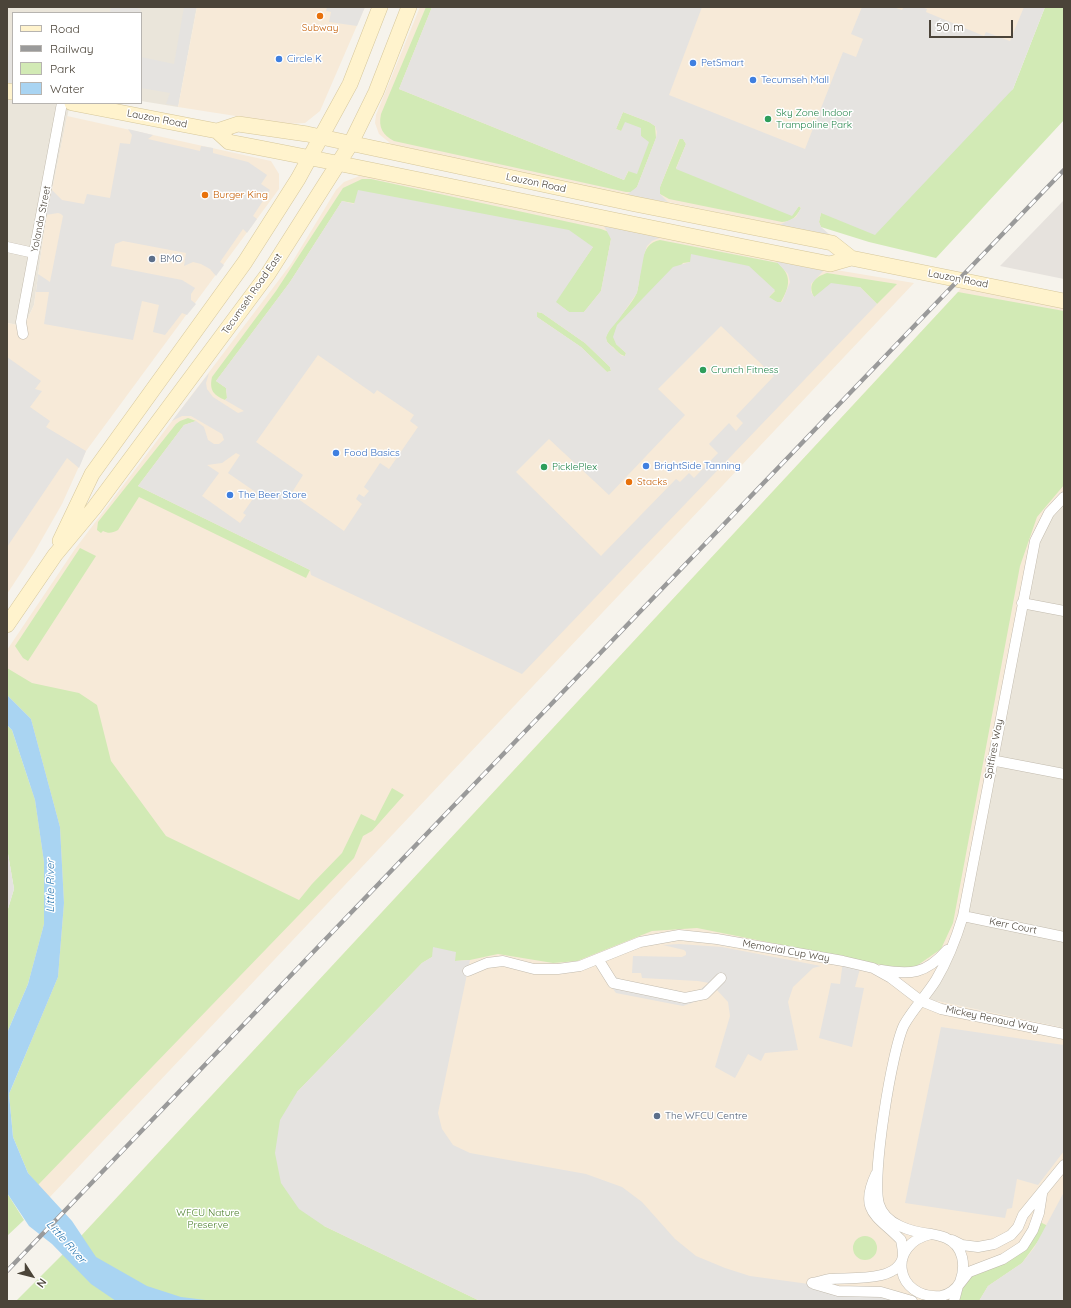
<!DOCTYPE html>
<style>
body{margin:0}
#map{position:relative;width:1071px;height:1308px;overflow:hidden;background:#f6f3ec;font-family:Quicksand,sans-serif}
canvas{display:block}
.frame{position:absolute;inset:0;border:8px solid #4b4439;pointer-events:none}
.legend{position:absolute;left:12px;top:12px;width:130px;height:92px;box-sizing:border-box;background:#fff;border:1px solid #b7b4b0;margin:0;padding:5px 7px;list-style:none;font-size:12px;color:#4b4439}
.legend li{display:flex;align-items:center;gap:8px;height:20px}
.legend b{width:20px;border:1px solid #b7b4b0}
.north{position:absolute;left:12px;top:1256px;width:40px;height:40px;-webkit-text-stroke:3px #fff;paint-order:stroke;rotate:126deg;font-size:11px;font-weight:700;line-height:16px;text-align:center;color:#4b4439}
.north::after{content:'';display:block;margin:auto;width:14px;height:18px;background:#4b4439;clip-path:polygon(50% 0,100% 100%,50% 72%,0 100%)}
.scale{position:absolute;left:929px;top:20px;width:84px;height:18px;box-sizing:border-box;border:2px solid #4b4439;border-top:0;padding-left:5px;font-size:12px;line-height:14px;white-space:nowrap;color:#4b4439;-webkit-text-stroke:3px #fff;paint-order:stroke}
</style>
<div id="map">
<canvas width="1071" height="1308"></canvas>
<div class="frame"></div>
<ul class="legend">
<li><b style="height:5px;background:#fff3cd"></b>Road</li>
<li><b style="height:5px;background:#9a9a9a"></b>Railway</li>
<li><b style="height:11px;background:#d2eab5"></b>Park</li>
<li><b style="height:11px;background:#a9d4f2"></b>Water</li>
</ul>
<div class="north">N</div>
<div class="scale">50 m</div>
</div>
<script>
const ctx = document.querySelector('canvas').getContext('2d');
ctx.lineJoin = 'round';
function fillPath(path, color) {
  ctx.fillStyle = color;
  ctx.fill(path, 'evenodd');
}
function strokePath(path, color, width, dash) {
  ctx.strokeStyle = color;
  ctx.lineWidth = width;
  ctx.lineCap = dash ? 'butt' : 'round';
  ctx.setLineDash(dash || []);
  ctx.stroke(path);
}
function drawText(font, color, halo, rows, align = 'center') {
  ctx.font = font + ' Quicksand,sans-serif';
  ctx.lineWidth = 3;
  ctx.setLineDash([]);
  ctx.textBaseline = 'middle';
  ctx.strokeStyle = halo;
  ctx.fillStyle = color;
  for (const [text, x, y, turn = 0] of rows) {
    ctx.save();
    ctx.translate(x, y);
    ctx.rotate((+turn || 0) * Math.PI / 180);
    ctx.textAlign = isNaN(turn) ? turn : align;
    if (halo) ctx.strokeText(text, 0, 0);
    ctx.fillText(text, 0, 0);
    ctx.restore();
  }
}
const residential = new Path2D(`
 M7,7H197L178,107L141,101V13H13V103H70L45,225L34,305L24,326L7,323Z
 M1064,497V1028L937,1001H921L1035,541Z`);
const commercial = new Path2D(`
 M197,7H365L320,111L305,123L287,124L178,107Z
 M420,7H1045L821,227L831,236L668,202L625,196L391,144L379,134L375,123L376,115Z
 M67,116L271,161L279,174V189L86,451L62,504L34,553L7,594V323L24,326L34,305L45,225Z
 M362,175L824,270H836L914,283L49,1198L28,1173L31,719L7,695V650L75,549L291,264L336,190L344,182Z
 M966,281L1064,300V497L1035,541L963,916L922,1001H937L1064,1028V1301H221L82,1235L958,292Z`);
const industrial = new Path2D(`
 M1064,200V279L1000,266Z`);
const green = new Path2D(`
 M426,7H432L399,89L624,180L644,140L641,136V128L621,131L616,129L623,112L649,122L655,126L656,138L637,187L632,192H626L394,141C383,135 378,128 381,114Z
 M1045,7H1064V120L936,258L869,242L821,227L819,222L821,213L1013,89Z
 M680,138L683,139L686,144L676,168L792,215L799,206L801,208C796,217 793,221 782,222L669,199L660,194V187Z
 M362,179H371L601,229L609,232L611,239L601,291L584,312H569L555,302L593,247L342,201L290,282L216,381L226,388L227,398L225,400C214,395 209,391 212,377L276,291L343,188Z
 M660,240L778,263C792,276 790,286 781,302H777L768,298L775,291L690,262L683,263L616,344L626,353L625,356C620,355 617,351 613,347C610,345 606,342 606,338C607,328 633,305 637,292C642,275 638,243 660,240Z
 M827,273L897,284L877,304L860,287L814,297C807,284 815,277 827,273Z
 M958,292L1064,311V485L1037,517L1020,566L953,923L941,949L915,967L897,968L697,928L652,931L577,961L553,963L498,954L470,960L455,961L432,957L422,963L297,1092L324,1226L480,1301H16L82,1235Z
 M537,312L542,313L585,343L610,367L611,371L607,372L581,347L537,317Z
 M188,418L196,421L184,425L138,486L310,570L306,578L139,497L118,530C112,533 109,534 103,531L101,533L97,530L98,522L176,424L180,421Z
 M80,548L96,556L28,661L23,658L15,646Z
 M7,668L32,683L79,693L97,705L111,761L166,836L299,900L312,884L342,853L361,814L375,821L392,788L404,795L372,831L363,836L354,858L38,1185L28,1173L13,1137L9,1094L58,977L64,903L60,827L31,719L7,695Z
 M7,725L12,730L35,800L44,862V924L28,984L7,1033V912L14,889L7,848Z
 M7,1193L24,1220L7,1236Z
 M1036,1220L1064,1234L1044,1233L1022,1263L988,1286L979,1301H954L969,1272L1023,1246Z
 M853 1248a12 12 0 1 1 24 0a12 12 0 1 1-24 0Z`);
const parking = new Path2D(`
 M111,7H136L141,10L140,13H110Z
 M184,7H196L178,106L166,104L170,93L141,88V57L174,64Z
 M327,7H365L357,26L329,22L331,12L326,11Z
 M432,7H702L669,95L805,149L843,52L856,57L863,39L851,34L862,7H893L902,10L904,7H921L927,9L926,12L984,36L986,32L1010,41L1024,7H1045L1013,89L875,235L821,213L819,222L821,227L831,236L779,225L796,217L801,208L799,206L792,216L676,169L686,144L683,139H679L660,187V194L668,202L625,196L637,187L656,138L657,132L655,126L649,122L623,112L616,129L621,131L625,122L641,128V136L649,142L637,174L628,171L624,180L399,89Z
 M13,28V84L7,83V63Z
 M128,129L153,135L148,139L200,151L201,146L213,148V153L248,162L267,175L261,184L270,190L253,216L257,219L247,233L243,229L220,262L224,265L216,276L210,269L201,264L193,262L184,266L186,253L123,241L115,244L111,266L182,280L195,288L191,294V300L196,304L187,315L182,313L165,335L153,332L159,305L142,301L133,340L44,324L49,292H36L38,274L50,282L63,216L61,214L58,213L46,215L52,190L62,200L84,204L87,194L110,198L120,143L130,144L132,135Z
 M358,190L569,230L593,247L556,302L569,312H584L601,291L611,239L603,224L664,236L652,241L647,246L644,255L637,293L619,319L609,331L606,337L607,342L622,356H625L626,353L616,344L613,337L617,325L673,267L690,262L691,254L749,266L775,290L769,297L777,302H782L790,282L788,274L774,259L824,270L811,284V292L814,297L831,283L860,287L877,304L522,674L311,575L310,570L138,486L184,425L196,421L204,427L208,440L214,444H219L224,440L222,434L191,416H182L172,421L209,373L206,383L207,389L213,397L238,413L244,411L225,400L227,398L226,388L216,381L290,282L342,201L354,204ZM537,312L542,313L585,343L610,367L611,371L607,372L581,347L537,317ZM721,326L774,376L736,416L743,423L736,431L729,423L709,444L718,453L694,478L689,473L680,482L676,479L601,556L516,472L549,439L609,495L685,415L658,389ZM318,355L374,394L377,390L414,415L410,421L418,427L389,469L380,463L364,487L369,491L364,497L359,494L356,499L362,504L344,531L291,494L303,475L256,442ZM236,453L240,455L228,473L257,493L243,513L246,515L240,523L202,496L219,473L207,465L222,463Z
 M7,357L41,381L35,389L42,391L30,407L50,421L46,427L86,451L79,468L67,458L7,547Z
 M7,848L14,889L7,912Z
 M679,944L722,947L821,966L813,968L793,987L788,1002L798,1050L765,1053L761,1061L748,1054L735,1078L715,1067L730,1016L728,1002L717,990L703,999L683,1006L616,993L596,966L606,962L612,975L624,981L679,991L683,994L698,991L709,983L698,981L642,978L641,973H632L633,956L682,957L686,955V952L684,950L663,945Z
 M433,947L456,952L455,961L470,960L438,1113L442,1129L453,1145L470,1153L586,1174L622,1187L642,1202L675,1239L696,1256L725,1268L750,1276L897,1296L887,1301H480L324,1226L299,1209L281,1183L275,1153L280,1120L297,1092L422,963L432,957Z
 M843,961L861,965L855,987L864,988L852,1047L819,1038L831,983L840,984Z
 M941,1027L1064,1045V1151L1038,1185L1017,1179L1012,1208L1007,1209L1005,1218L905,1203Z
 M1064,1192V1301H979L988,1286L1022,1263L1034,1248Z`);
const water = new Path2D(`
 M7,695L31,719L60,827L64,903L58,977L9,1094L13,1137L28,1173L72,1221L96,1257L147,1286L181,1297L214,1301H116L91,1284L52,1244L29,1226L7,1193V1033L28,984L44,924V862L35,800L12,730L7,725Z`);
const street = new Path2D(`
 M7,247L34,253
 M23,334L21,322L62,103
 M1022,603L1064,611
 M991,760L1064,774
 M963,916L1064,937
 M598,959L613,983L685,998L705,994L721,978
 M881,970C911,975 926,974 947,950
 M468,971L487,963L503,961L534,969H558L580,966L640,942L679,935L717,939L843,961L873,968L891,978L921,1001L941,1009L1064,1034
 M931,1234C912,1232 885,1225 879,1204C871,1178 892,1049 904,1025C913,1009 926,996 936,980C948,960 956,939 963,916L1035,541L1049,513L1064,497
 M931,1234C936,1235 942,1236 946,1238C964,1246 966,1266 960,1282C957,1289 948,1295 941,1296C895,1300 886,1244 931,1234Z
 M952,1240L962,1245L978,1247L994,1244L1011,1235L1018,1227L1023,1215L1064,1165
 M812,1283C818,1282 824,1280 830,1279C849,1277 899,1283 903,1256C903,1251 902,1245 901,1240C878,1216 858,1212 876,1174
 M814,1284L838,1291L881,1292L912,1301
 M954,1301L958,1286L969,1272L1003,1259L1023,1246L1033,1230L1039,1213L1042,1194`);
const secondary = new Path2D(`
 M7,91L13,92
 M72,103L217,131L238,124L307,134L635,204L832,243L851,258L1064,301
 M217,131L229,142C430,180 629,225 830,264L851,258
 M60,541L92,474L245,262L298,179L350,84L380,7
 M7,625L55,555L94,508L268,274L350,145L376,92L409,7`);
const rail = new Path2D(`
 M7,1271L1064,170`);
const markers = [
 [320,16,4,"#e8710a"],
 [279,59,4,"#3f7fe0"],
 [693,63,4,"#3f7fe0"],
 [753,80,4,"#3f7fe0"],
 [768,119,4,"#2e9e5b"],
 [205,195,4,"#e8710a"],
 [152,259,4,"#5c6f8a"],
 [703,370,4,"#2e9e5b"],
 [336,453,4,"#3f7fe0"],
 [646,466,4,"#3f7fe0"],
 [544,467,4,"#2e9e5b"],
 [629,482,4,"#e8710a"],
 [230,495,4,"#3f7fe0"],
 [657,1116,4,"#5c6f8a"]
];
const foodNames = [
 ["Subway",320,28,"center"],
 ["Burger King",213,195],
 ["Stacks",637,482]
];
const shopNames = [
 ["Circle K",287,59],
 ["PetSmart",701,63],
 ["Tecumseh Mall",761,80],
 ["Food Basics",344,453],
 ["BrightSide Tanning",654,466],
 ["The Beer Store",238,495]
];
const leisureNames = [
 ["Sky Zone Indoor",776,113],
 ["Trampoline Park",776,125],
 ["Crunch Fitness",711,370],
 ["PicklePlex",552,467]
];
const streetNames = [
 ["Lauzon Road",157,119,11],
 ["Lauzon Road",536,183,12],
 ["Yolanda Street",41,219,-79],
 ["Lauzon Road",958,279,11],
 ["Tecumseh Road East",252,294,-55],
 ["Spitfires Way",994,749,-79],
 ["Kerr Court",1013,926,11],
 ["Memorial Cup Way",786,951,10],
 ["Mickey Renaud Way",992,1019,12]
];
const serviceNames = [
 ["BMO",160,259],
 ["The WFCU Centre",665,1116]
];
const parkNames = [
 ["WFCU Nature",208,1213],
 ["Preserve",208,1225]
];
const waterNames = [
 ["Little River",51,886,-90],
 ["Little River",66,1242,48]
];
fillPath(residential, '#eae5da');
fillPath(commercial, '#f7ead8');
fillPath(industrial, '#e6e2dd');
fillPath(green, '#d2eab5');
fillPath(parking, '#e5e3e0');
fillPath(water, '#a9d4f2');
strokePath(street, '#c2bbae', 11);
strokePath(secondary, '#d6c79b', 16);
strokePath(street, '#fff', 10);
strokePath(secondary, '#fff3cd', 15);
strokePath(rail, '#9a9a9a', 4.5);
strokePath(rail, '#fff', 3, [9]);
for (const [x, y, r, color] of markers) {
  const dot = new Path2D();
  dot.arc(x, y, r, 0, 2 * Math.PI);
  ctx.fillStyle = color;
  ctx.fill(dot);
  strokePath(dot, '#fff', 1.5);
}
drawText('10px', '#c56008', '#fff', foodNames, 'left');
drawText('10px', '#366cbe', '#fff', shopNames, 'left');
drawText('10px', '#27864d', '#fff', leisureNames, 'left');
drawText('10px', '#4b4439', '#fff', streetNames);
drawText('10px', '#4e5e75', '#fff', serviceNames, 'left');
drawText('10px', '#4a7f2a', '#fff', parkNames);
drawText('italic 11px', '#2e7ab2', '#fff', waterNames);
</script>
